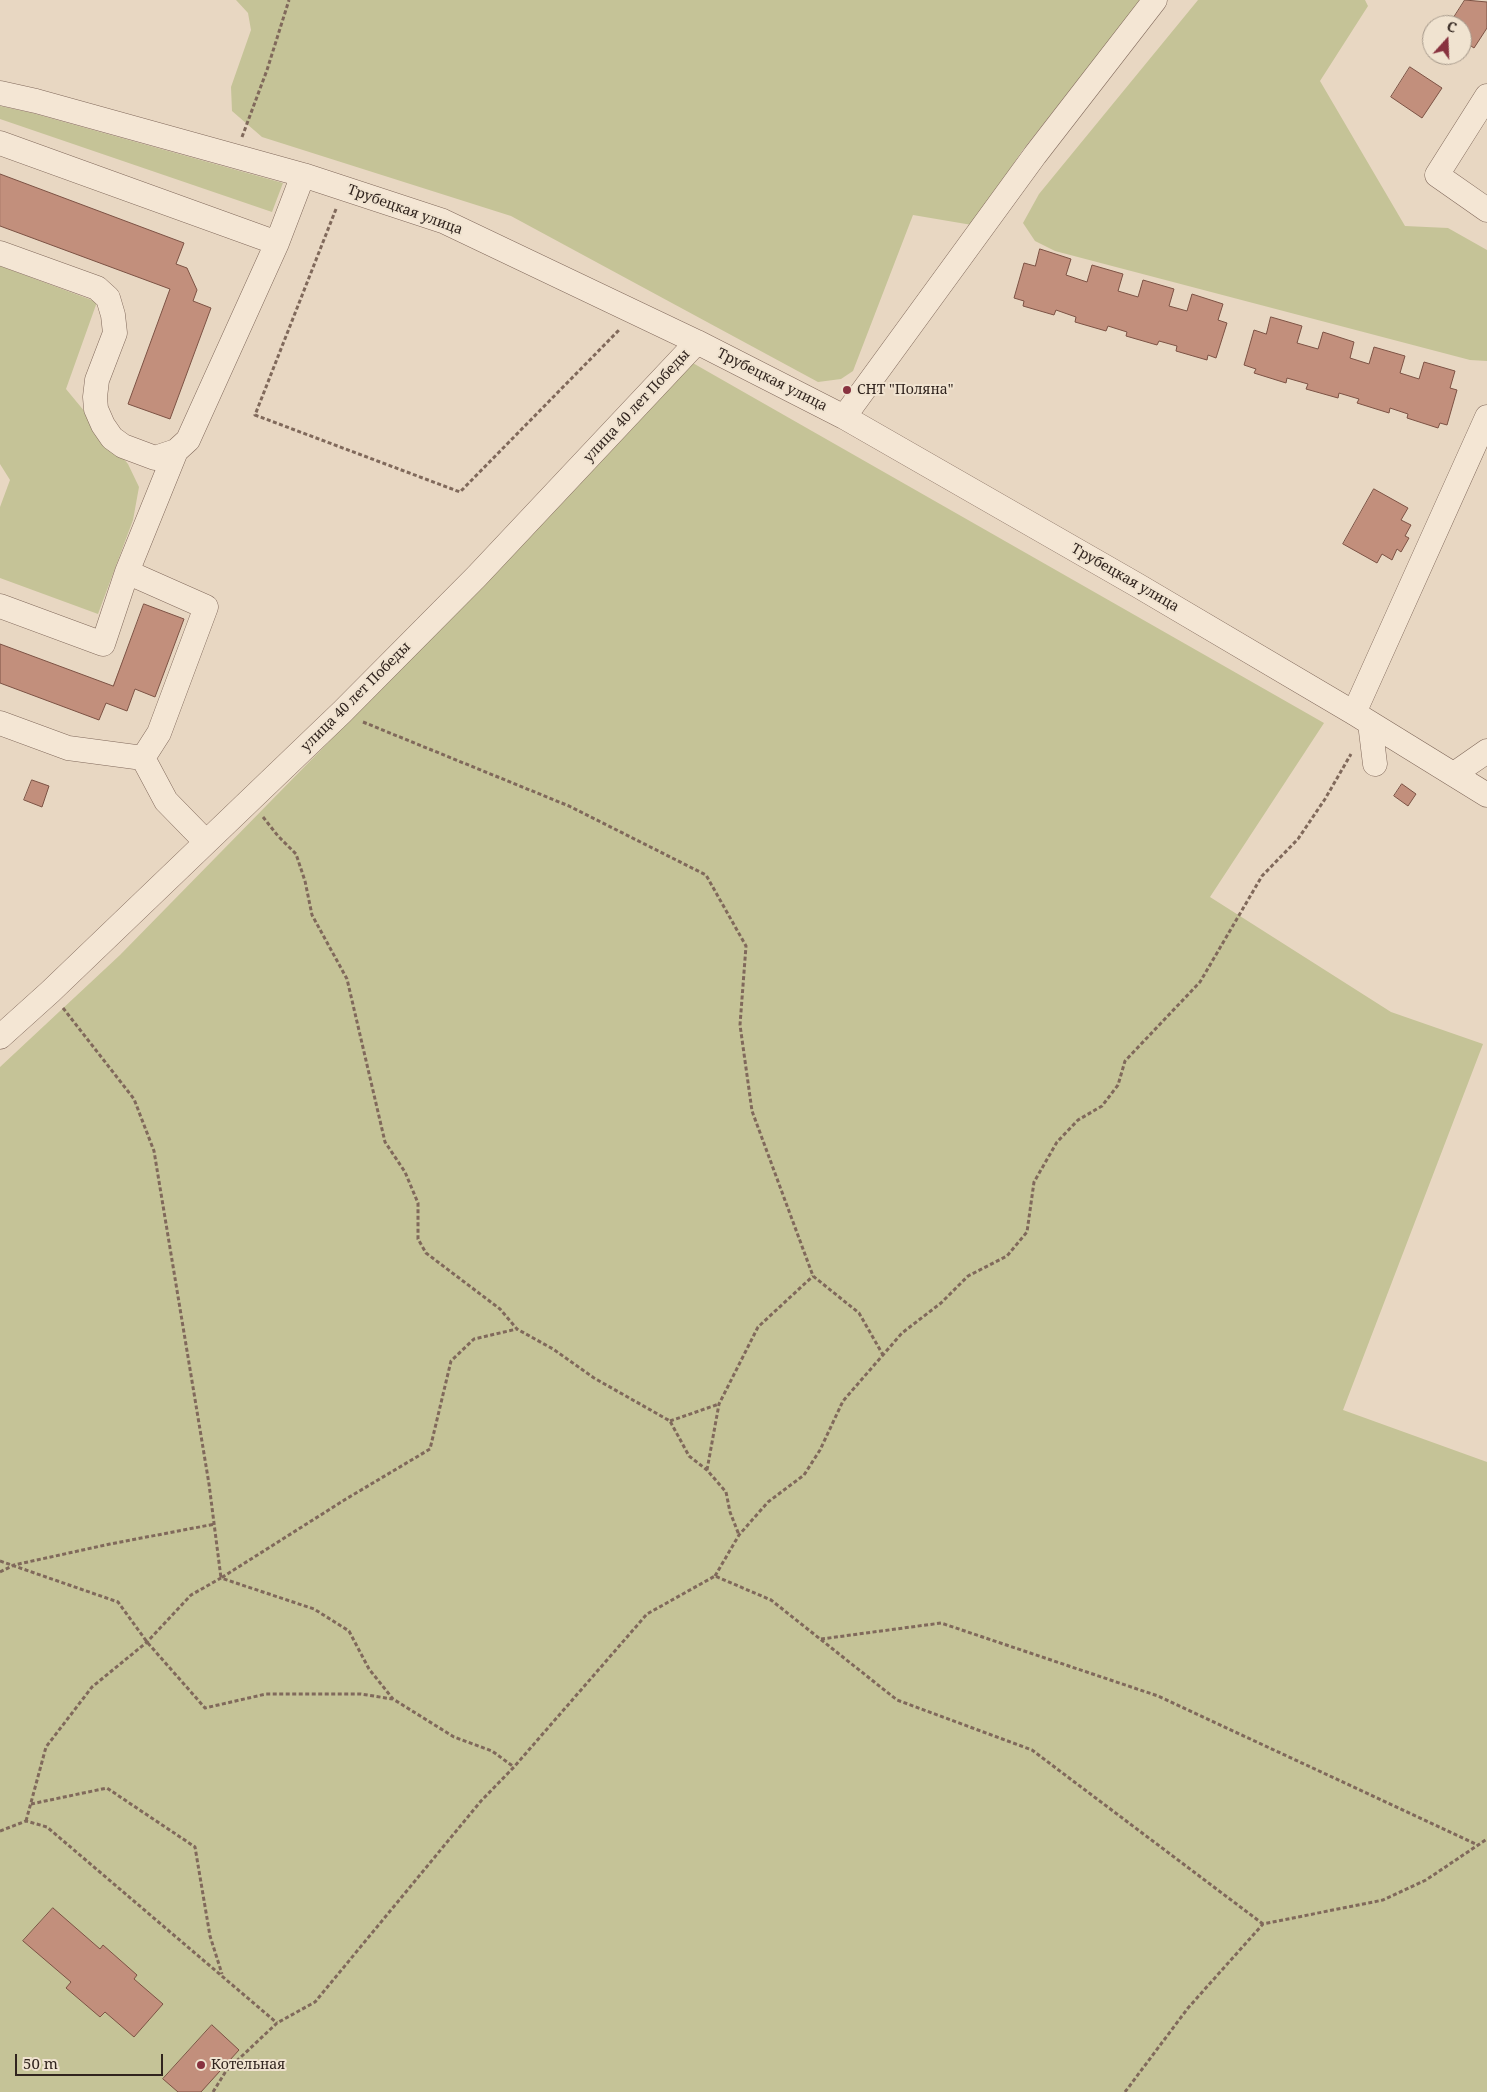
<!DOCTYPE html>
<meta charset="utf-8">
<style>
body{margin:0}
#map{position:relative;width:1487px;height:2092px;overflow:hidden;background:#e8d7c2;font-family:"Noto Serif",serif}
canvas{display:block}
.north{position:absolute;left:1422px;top:15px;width:50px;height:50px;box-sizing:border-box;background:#f0e3d0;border:1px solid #a49789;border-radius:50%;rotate:20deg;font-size:14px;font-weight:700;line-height:20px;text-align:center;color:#31241e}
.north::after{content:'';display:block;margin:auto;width:18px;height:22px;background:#88323f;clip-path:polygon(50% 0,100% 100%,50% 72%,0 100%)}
.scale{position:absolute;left:15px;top:2054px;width:148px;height:22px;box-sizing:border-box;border:2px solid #31241e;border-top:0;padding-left:6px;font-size:15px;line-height:18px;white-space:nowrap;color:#31241e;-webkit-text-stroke:4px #f0e3d0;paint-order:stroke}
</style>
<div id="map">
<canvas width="1487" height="2092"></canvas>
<div class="north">С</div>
<div class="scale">50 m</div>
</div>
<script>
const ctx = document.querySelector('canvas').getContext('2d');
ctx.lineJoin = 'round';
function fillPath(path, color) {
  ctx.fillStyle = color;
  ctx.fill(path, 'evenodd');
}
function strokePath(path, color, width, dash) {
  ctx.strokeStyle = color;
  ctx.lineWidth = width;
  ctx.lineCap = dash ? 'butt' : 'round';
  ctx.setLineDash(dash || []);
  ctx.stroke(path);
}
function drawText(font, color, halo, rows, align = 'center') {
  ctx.font = font + ' "Noto Serif",serif';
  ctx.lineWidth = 4;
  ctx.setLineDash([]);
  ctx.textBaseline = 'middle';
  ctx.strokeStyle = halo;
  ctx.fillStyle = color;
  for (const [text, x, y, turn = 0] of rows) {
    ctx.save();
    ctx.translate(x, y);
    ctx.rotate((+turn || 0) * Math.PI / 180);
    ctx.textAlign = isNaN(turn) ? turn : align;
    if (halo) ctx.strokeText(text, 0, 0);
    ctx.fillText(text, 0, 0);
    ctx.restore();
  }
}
const green = new Path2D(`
 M236,0H1141L1022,151L972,225L913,215L853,371L841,379L818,382L511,216L262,137L232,111L231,87L251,30L248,13Z
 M1198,0H1365L1368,6L1320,81L1405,226L1448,228L1487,250V361L1470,360L1055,251L1035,241L1023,223L1039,194Z
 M0,106L32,113L283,183L272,212L0,119Z
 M0,266L97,302L66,389L128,464L139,487L133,520L98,614L0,578V507L10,480L0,464Z
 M691,362L1324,723L1210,897L1391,1012L1483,1044L1343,1410L1487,1462V2092H0V1067L120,955L413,656Z`);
const building = new Path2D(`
 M1465,0L1487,2V28L1474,48L1462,40V25H1449Z
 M1410,67L1442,88L1422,118L1391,97Z
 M0,174L184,243L176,264L187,268L197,290L193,301L211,308L170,419L128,404L170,289L0,226Z
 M1040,249L1071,259L1066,275L1087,282L1092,265L1123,274L1118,291L1138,297L1143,280L1174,289L1169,306L1187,311L1192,294L1223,304L1218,320L1227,323L1216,358L1208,355L1207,360L1176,351L1177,346L1159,341L1157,345L1126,336L1127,332L1108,326L1106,331L1075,322L1076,317L1056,310L1054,315L1023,306L1024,301L1014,298L1024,263L1035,266Z
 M1271,317L1302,326L1297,343L1318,349L1323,332L1354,342L1350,358L1369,364L1374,347L1405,356L1400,373L1419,379L1424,362L1455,371L1450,388L1457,390L1447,425L1440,423L1438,428L1407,418L1408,414L1390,408L1389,413L1357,403L1359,399L1339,393L1338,398L1306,389L1308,384L1287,378L1286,383L1254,373L1256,369L1244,365L1254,330L1266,334Z
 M1374,489L1408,508L1401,520L1411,525L1405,536L1409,538L1401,552L1397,549L1392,560L1382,554L1377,563L1343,544Z
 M144,604L184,619L155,697L135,689L127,711L106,703L99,720L0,683V644L113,686Z
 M32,780L49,786L42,807L24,800Z
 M1402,784L1416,794L1408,806L1394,796Z
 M53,1908L100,1949L103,1945L137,1975L134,1979L163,2004L134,2037L105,2012L100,2017L66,1988L71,1982L23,1941Z
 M212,2025L239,2050L201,2092H178L163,2079Z`);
const path = new Path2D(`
 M242,137L267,70L289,0
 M336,209L255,415L460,492L620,329
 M363,722L569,806L706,875L746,946L740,1025L752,1111L813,1276L859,1313L883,1355
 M263,817L278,836L296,854L305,881L312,915L347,979L385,1142L405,1172L418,1203V1239L426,1253L500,1309L517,1329L553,1349L594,1378L670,1421L689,1456L707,1470L726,1492L730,1512L739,1535
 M63,1008L134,1099L154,1151L209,1484L221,1578L346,1499L430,1449L451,1361L474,1339L517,1329
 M670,1421L719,1404
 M707,1470L719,1404L758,1327L813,1276
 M0,1561L118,1602L147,1642L205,1708L266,1694H361L392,1699
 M0,1572L14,1565L110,1544L215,1524
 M715,1576L739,1535L768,1502L804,1475L820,1450L843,1401L902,1333L941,1303L968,1276L1007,1256L1027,1232L1034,1182L1057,1142L1078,1120L1102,1106L1118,1085L1125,1061L1200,982L1262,876L1298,839L1325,799L1351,754
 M821,1639L941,1623L1158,1696L1478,1845
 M31,1804L107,1788L195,1847L210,1936L222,1974
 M26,1821L46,1747L92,1687L147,1642L191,1595L221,1578L314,1609L349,1631L369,1669L393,1699L454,1737L492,1751L514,1767
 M0,1831L26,1821L47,1827L277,2023
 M213,2092L226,2071L277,2023L315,2002L481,1801L514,1767L647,1614L715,1576L771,1600L897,1700L1032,1750L1263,1924
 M1125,2092L1188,2008L1263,1924L1383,1900L1426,1880L1487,1839`);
const minor = new Path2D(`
 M0,93L36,101L303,175L443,221L697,342L844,417L1137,585L1354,713L1487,795
 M1487,96L1437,175L1487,210
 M0,143L277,243
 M0,253L97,288L108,298L113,315L115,333L97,380L95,397L96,409L103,425L112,438L123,446L155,458L176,451L188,440L277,243L303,175
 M844,417L1035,155L1155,0
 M0,606L103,644L127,572L176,451
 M1354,713L1487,417
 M0,723L68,748L143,758L159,733L206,607L127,572
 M1370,723L1375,764
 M143,758L166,801L206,842
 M1454,774L1487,751
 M0,1037L50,992L342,712L477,576L697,342`);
const markers = [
 [847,390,5,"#88323f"],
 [201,2065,5,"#88323f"]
];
const streetNames = [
 ["Трубецкая улица",405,210,20],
 ["Трубецкая улица",772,380,27],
 ["улица 40 лет Победы",637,406,-47],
 ["Трубецкая улица",1125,578,30],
 ["улица 40 лет Победы",356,697,-45]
];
const poiNames = [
 ["СНТ \"Поляна\"",857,390],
 ["Котельная",211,2065]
];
fillPath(green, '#c5c397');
fillPath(building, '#c28f7c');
strokePath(building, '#7c5244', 1);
strokePath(minor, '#80695b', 25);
strokePath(path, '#80695b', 3, [4, 2.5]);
strokePath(minor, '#f4e6d4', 24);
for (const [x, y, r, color] of markers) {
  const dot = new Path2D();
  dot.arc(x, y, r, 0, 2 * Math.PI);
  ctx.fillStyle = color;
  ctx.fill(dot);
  strokePath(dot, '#f0e3d0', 2);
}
drawText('14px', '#31241e', '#f0e3d0', streetNames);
drawText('14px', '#31241e', '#f0e3d0', poiNames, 'left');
</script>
